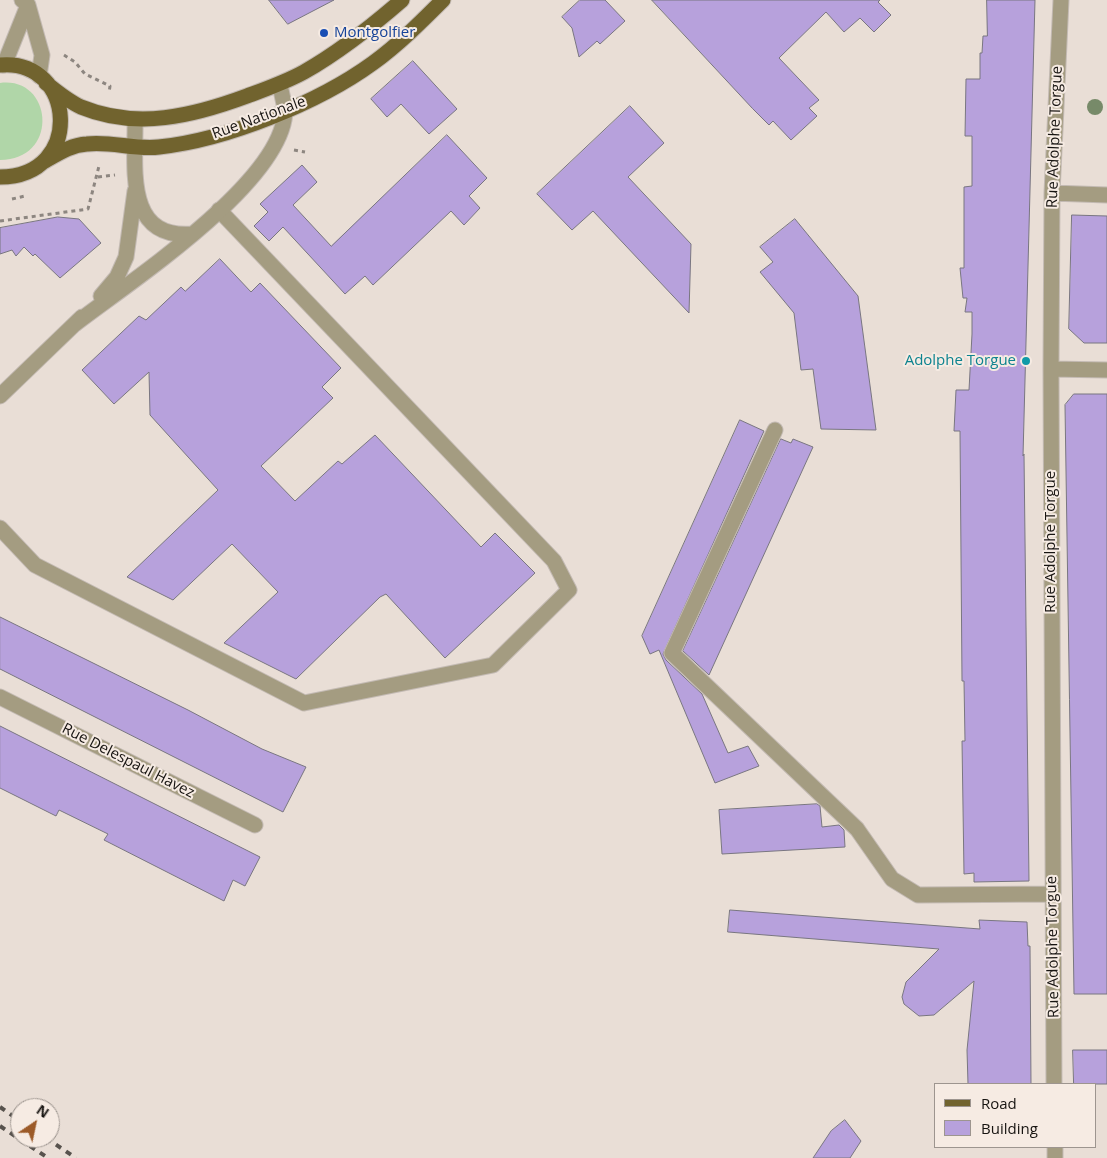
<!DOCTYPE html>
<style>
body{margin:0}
#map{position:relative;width:1107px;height:1158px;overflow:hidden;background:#e9ded6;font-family:"Open Sans",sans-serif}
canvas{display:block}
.legend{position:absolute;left:934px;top:1083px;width:162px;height:65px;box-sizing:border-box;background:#f6ebe3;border:1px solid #9d958f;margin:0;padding:6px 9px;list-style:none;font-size:15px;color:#171411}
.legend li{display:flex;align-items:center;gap:10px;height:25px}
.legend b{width:25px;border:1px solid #9d958f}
.north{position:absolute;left:10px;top:1098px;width:50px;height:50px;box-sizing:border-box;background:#f6ebe3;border:1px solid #9d958f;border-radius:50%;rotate:34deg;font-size:14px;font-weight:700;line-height:20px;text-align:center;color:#171411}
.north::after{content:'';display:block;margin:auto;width:18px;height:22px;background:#9c5a28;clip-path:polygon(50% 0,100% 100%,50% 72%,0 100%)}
</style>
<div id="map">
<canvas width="1107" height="1158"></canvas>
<ul class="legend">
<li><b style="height:6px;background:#71632e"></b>Road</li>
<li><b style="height:14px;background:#b7a1dc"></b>Building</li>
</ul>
<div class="north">N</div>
</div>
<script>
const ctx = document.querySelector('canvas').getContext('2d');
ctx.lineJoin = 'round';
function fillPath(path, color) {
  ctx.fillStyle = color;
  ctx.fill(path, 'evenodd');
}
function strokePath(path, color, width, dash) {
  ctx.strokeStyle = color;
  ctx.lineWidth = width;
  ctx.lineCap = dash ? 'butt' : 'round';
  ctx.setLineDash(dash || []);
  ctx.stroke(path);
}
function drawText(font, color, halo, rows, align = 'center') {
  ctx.font = font + ' "Open Sans",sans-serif';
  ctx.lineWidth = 4;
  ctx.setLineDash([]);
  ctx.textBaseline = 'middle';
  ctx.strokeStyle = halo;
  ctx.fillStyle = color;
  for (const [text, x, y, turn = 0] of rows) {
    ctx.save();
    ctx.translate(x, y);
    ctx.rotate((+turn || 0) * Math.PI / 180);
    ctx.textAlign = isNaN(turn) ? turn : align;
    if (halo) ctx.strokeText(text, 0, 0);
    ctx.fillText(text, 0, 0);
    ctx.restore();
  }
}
const green = new Path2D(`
 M0,83C53,76 60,160 0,160Z`);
const building = new Path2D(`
 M269,0H334L288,24Z
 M580,0H605L625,21L600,44L597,41L579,57L572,28L562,17Z
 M652,0H880L878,2L891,15L874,32L860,18L844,32L826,12L779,58L819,100L809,108L817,116L791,140L773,121L769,125L753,109Z
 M987,0H1035L1023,456L1024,454L1029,881L974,882V873L964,874L962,741H965L964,681H962L960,431H954L956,390H969L972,334V312H965L967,298H963L960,268H964V187L972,186V136H965L966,79H980V53H982L983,36H987Z
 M413,61L457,109L429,134L401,104L387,117L371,99Z
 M630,106L664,143L628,177L691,244L689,313L593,211L572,230L537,194Z
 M447,135L487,178L469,196L480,208L464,225L451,211L373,285L365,276L345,294L283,227L269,241L254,226L268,212L260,204L302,165L317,182L293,205L331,246Z
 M1072,215L1107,216V343H1084L1069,329Z
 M58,217L79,219L101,243L60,278L35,254L33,256L24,247L16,256L12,250L0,254V228Z
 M795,219L858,296L876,430L821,429L813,369L801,370L794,313L760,272L773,262L760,247Z
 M220,259L251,292L260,283L341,368L322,387L333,398L261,466L295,501L338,461L342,464L375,435L481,547L495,533L535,573L445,658L386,594L380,597L296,679L224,643L278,592L232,544L173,600L127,577L218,490L150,415L149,372L114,404L82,370L139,316L146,320L181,287L185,291Z
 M1074,394H1107V994H1074L1065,405Z
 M740,420L764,431L663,654L666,660L702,694L728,753L748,746L759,766L715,783L659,650L650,654L642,636Z
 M781,439L791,443L793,439L813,447L709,675L683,651Z
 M0,617L188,710L262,749L306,767L283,812L0,669Z
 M0,726L260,857L245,886L233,880L224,901L104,840L108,834L59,810L56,816L0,788Z
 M817,804L820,806L822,827L839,825L844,830L845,847L722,854L719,810Z
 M730,910L980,929L979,920L1027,922L1028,946H1030L1031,1084H968L967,1050L974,981L934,1015L919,1016L904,1004L902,997L906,982L939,949L728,932Z
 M1073,1050H1107V1084H1074Z
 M845,1120L861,1141L850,1158H813L831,1131Z`);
const path = new Path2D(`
 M64,55L75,62L85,74L110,86L109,93
 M294,150L305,152
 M98,177L115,175
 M12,199L25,196
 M0,221L88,209L99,166`);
const lane = new Path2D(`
 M0,528L35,565L304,703L493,665L569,590L554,561L219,210`);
const street = new Path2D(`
 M22,0L28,5L42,55L39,76
 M4,65L28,5
 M135,120C136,165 123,240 193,234
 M1052,193L1107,195
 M101,296L117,277L126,257L135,191
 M75,324C128,283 285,181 285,110C284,102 281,92 280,84
 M1051,369L1107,370
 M0,396L82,317
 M775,430L672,653L857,829L892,879L918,895L1052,894
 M0,697L255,825
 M1054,1084L1051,369L1052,193L1061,0
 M1055,1147V1158`);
const primary = new Path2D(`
 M0,65C76,58 85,177 0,177
 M46,83C57,92 68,101 81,107C137,130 193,116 247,96C266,89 286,82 304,72C339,52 371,27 402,0
 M45,161C59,153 71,145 87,144C111,141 135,150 159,147C226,140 318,103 373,63C398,45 421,22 443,0`);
const rail = new Path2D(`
 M0,1107L20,1121
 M0,1126L48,1158
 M46,1138L76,1158`);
const trees = [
 [1095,107]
];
const markers = [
 [324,33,5,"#1a4fb4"],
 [1026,361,5,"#0f9aa8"]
];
const transitNames = [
 ["Montgolfier",334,33]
];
const streetNames = [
 ["Rue Nationale",259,118,-20],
 ["Rue Adolphe Torgue",1055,137,-88],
 ["Rue Adolphe Torgue",1051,542,-90],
 ["Rue Delespaul Havez",128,761,27],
 ["Rue Adolphe Torgue",1053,947,-91]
];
const cultureNames = [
 ["Adolphe Torgue",1016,361]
];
fillPath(green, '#b0d6a8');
fillPath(building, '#b7a1dc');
strokePath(building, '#797680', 1);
strokePath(lane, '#c3bab3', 17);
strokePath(street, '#c3bab3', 17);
strokePath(primary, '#c3bab3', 17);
strokePath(path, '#8d8680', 3, [4, 4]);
strokePath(lane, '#a49c81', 15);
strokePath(street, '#a49c81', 15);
strokePath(primary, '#71632e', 15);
strokePath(rail, '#57524d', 4, [6, 6]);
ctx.fillStyle = '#778a69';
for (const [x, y] of trees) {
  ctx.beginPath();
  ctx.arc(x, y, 8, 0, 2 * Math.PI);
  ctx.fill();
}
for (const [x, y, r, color] of markers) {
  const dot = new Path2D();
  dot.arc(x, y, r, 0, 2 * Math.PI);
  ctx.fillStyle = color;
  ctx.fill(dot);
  strokePath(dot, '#f6ebe3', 2);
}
drawText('15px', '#164399', '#f6ebe3', transitNames, 'left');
drawText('15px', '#171411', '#f6ebe3', streetNames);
drawText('15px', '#0d838f', '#f6ebe3', cultureNames, 'right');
</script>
